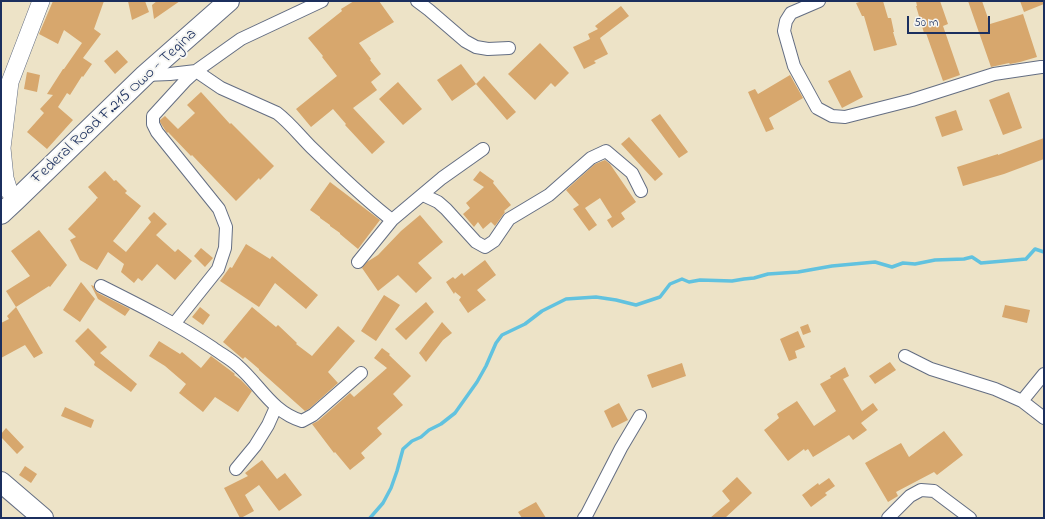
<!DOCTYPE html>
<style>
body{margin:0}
#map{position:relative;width:1045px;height:519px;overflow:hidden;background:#ede3c7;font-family:"Indie Flower",sans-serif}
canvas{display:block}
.frame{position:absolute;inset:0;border:2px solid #1b2f5e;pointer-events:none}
.scale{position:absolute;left:907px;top:16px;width:83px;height:18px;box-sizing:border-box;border:2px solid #1b2f5e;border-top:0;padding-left:5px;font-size:12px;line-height:14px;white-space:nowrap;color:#1b2f5e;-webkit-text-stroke:3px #f6f6f2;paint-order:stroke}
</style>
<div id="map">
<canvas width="1045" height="519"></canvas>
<div class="frame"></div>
<div class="scale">50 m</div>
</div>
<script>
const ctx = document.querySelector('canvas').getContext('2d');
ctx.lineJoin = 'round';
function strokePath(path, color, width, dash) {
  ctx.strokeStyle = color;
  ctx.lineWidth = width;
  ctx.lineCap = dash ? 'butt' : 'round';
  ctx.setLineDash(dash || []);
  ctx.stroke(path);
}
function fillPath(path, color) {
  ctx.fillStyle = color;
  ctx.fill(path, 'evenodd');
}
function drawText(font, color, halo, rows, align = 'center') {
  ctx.font = font + ' "Indie Flower",sans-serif';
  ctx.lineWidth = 4;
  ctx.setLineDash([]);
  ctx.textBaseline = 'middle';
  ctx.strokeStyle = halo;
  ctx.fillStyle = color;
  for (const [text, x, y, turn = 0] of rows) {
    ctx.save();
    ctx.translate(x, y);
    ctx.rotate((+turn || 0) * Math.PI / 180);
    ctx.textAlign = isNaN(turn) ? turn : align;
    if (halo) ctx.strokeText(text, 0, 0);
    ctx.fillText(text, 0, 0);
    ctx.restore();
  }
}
const stream = new Path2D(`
 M370,518L383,503L391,488L397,471L403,449L412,441L421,437L429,430L441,424L455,413L477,382L486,366L496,343L502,335L525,324L542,311L566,299L596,297L616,300L636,305L660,297L670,284L682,279L689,282L700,280L732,281L744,279L754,278L768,274L798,272L832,266L875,262L892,267L903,263L915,264L935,260L964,259L972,257L981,263L1026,259L1035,249L1044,252`);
const building = new Path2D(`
 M53,1H104L94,29L101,34L83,58L92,64L83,77L82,76L70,95L67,93L58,107L73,120L47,149L27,132L44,113L40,109L53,95L47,94L63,69H64L82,43L64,30L58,44L39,34Z
 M128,1H145L149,12L132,20Z
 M157,1H180L154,19L152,5Z
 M354,1H379L394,22L359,43L371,59L370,60L381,74L371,82L377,90L353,108L385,142L372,154L345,125L346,124L333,109L311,127L296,109L337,76L322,57L323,56L308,38L342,11L341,9Z
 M863,1H883L888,18H891L894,32H893L897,45L874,51L864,16H862L856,3Z
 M916,1H940L948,24L943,26L960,75L943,81L926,33H924L916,6H917Z
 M968,1H982L990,24L1023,14L1037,57L1020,62L1010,64L1009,63L991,67Z
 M1020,1H1044V4L1024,12Z
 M621,6L629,16L600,38L608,54L594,61L596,63L584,69L573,47L590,39L588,34L598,29L595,26Z
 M540,43L569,73L555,87L551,83L535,100L508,74Z
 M117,50L128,62L115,74L104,61Z
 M461,64L476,84L452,101L437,80Z
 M850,70L863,97L842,108L828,81Z
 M27,72L40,75L37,92L24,89Z
 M790,75L803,98L769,118L774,129L766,132L748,92L755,89L758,94Z
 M484,76L516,112L507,120L476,84Z
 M398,82L422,109L403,125L379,99Z
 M201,92L230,124L231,123L274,166L260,180L259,178L236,201L192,155L191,156L168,132L167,133L160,122V120L165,116L178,129L195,113L187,105Z
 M1009,92L1022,128L1003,135L989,100Z
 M956,110L963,130L942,137L935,117Z
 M660,114L688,152L679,158L651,120Z
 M629,137L663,174L655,181L621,144Z
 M1044,138V159L1004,174L963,186L957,167L998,154V155Z
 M605,160L610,164L636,202L621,213L625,219L612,228L607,220L612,217L600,198L585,208L597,225L589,231L573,209L579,205L566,190L595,164Z
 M105,171L114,181L116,180L127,191L125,193L141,206L113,241L126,252L151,222L148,218L154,212L167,224L156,235L175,252L178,249L192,261L175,280L157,264L142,281L138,278L134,283L121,272L124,264L108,252L97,270L80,260L70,240L76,237L68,229L96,200V199L98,198L88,187Z
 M480,171L494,181L493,183L511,205L504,211L505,212L495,226L491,222L483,229L478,222L474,227L463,214L470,208L466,203L484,187L473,180Z
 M330,182L380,220L358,249L340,234V233L330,226V225L320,218V217L310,210Z
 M420,215L443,242L418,263L432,278L416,293L398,275L378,291L362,268L367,262L378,255L401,231Z
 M39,230L67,265L50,287L49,286L16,307L6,291L30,276L11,251Z
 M246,244L270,259L272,256L318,295L306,309L275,283L259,307L220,281L230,267L232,268Z
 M201,248L213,258L205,267L194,256Z
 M485,260L496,275L477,290L486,300L468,313L459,300L461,297L455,292L454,294L446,282L453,277L455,279L462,273L464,276Z
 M81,282L95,299L80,322L63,310Z
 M91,285L94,286L95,290L98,293L130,309L125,316L98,299Z
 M384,295L400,305L376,341L361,331Z
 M426,302L434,312L406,340L395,329Z
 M1005,305L1030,310L1027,323L1002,317Z
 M16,307L43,353L34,358L25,345L1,358V323L9,319L7,316Z
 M200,307L210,315L203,325L192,317Z
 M252,307L276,327L278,325L297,343L296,344L312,356L338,326L355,341L328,372L338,383L309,409L305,411L259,370V369L245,357L243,359L223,342Z
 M442,322L452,333L443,340L426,362L419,353Z
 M808,324L811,332L803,335L800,327Z
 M88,328L107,347L100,353L137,384L131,392L94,365L95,362L75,341Z
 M798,331L805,347L795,351L797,358L789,361L780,339Z
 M159,341L180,354L182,352L201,368L211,356L235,374L234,375L241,380L252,391L238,412L215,397L203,412L179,393L186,384L165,366L149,356Z
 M382,348L390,354L389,355L411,376L393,394L403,405L377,428L382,434L361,453L365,458L350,470L335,452L334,453L312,424L318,421L350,393L354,397L387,368L374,358Z
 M890,362L896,370L875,384L869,376Z
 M682,363L686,376L652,388L647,375Z
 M845,367L849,376L843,379L862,411L873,403L878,410L861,423L867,430L853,440L849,435L813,457L808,449L805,451L804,449L788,461L764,430L779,418L777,414L797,401L814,426L836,411L820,384L831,378L830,376Z
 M619,403L628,420L612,428L604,411Z
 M65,407L94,420L91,428L61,416Z
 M6,428L24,447L17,454L1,437V434Z
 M944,431L963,455L937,475L934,472L896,492L898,496L888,502L865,463L901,443L909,457Z
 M262,460L277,479L285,473L302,495L279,511L259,485L245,495L254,511L241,518H240L224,488L248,476L245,473Z
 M25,466L37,474L31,483L19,475Z
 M737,477L752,493L725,518H710L730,501L722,491Z
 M829,478L835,486L825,493L827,495L811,507L802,495L818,483L819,485Z
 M536,502L546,518H522L518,512Z`);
const street = new Path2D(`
 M417,1L429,10L465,41L476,47L488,49L509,48
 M819,1L791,13L786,21L784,31L794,66L817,108L832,116L845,117L912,100L994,74L1041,67H1044
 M145,75L170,74L196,71L221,88L277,113C290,123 300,136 312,148C338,173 364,199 392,220
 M423,195L438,202L446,209L476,242L485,247L494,241L509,219L549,195L591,158L606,151L632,173L641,191
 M358,262L392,220L442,178L483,149
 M101,286C139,305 177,324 213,348C221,354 231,359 238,366C260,385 272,412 302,421L313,415L361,373
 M174,324L218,269L225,248L226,227L219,209L157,132L153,124V116L186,80L196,71L241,39L322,1
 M905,356L931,369L995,389L1022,401L1044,418
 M1022,401L1044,374
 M236,469L255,446L268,425L276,407
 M584,518L587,514L621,448L640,416
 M888,518L910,496L921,490L934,491L970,518`);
const secondary = new Path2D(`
 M16,200L9,191L5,178L2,148L10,82L41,1`);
const primary = new Path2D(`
 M1,214L16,200L145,75L229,1
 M1,482L43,518`);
const streetNames = [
 ["Federal Road F.215 Owo - Tegina",115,107,-43]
];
strokePath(stream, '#61c2df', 3.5);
fillPath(building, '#d7a76d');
strokePath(street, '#646e83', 14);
strokePath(secondary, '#646e83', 18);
strokePath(primary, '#646e83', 22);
strokePath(street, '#fff', 12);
strokePath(secondary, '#fff', 17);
strokePath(primary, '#fff', 20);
drawText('16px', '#1b2f5e', '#f6f6f2', streetNames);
</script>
